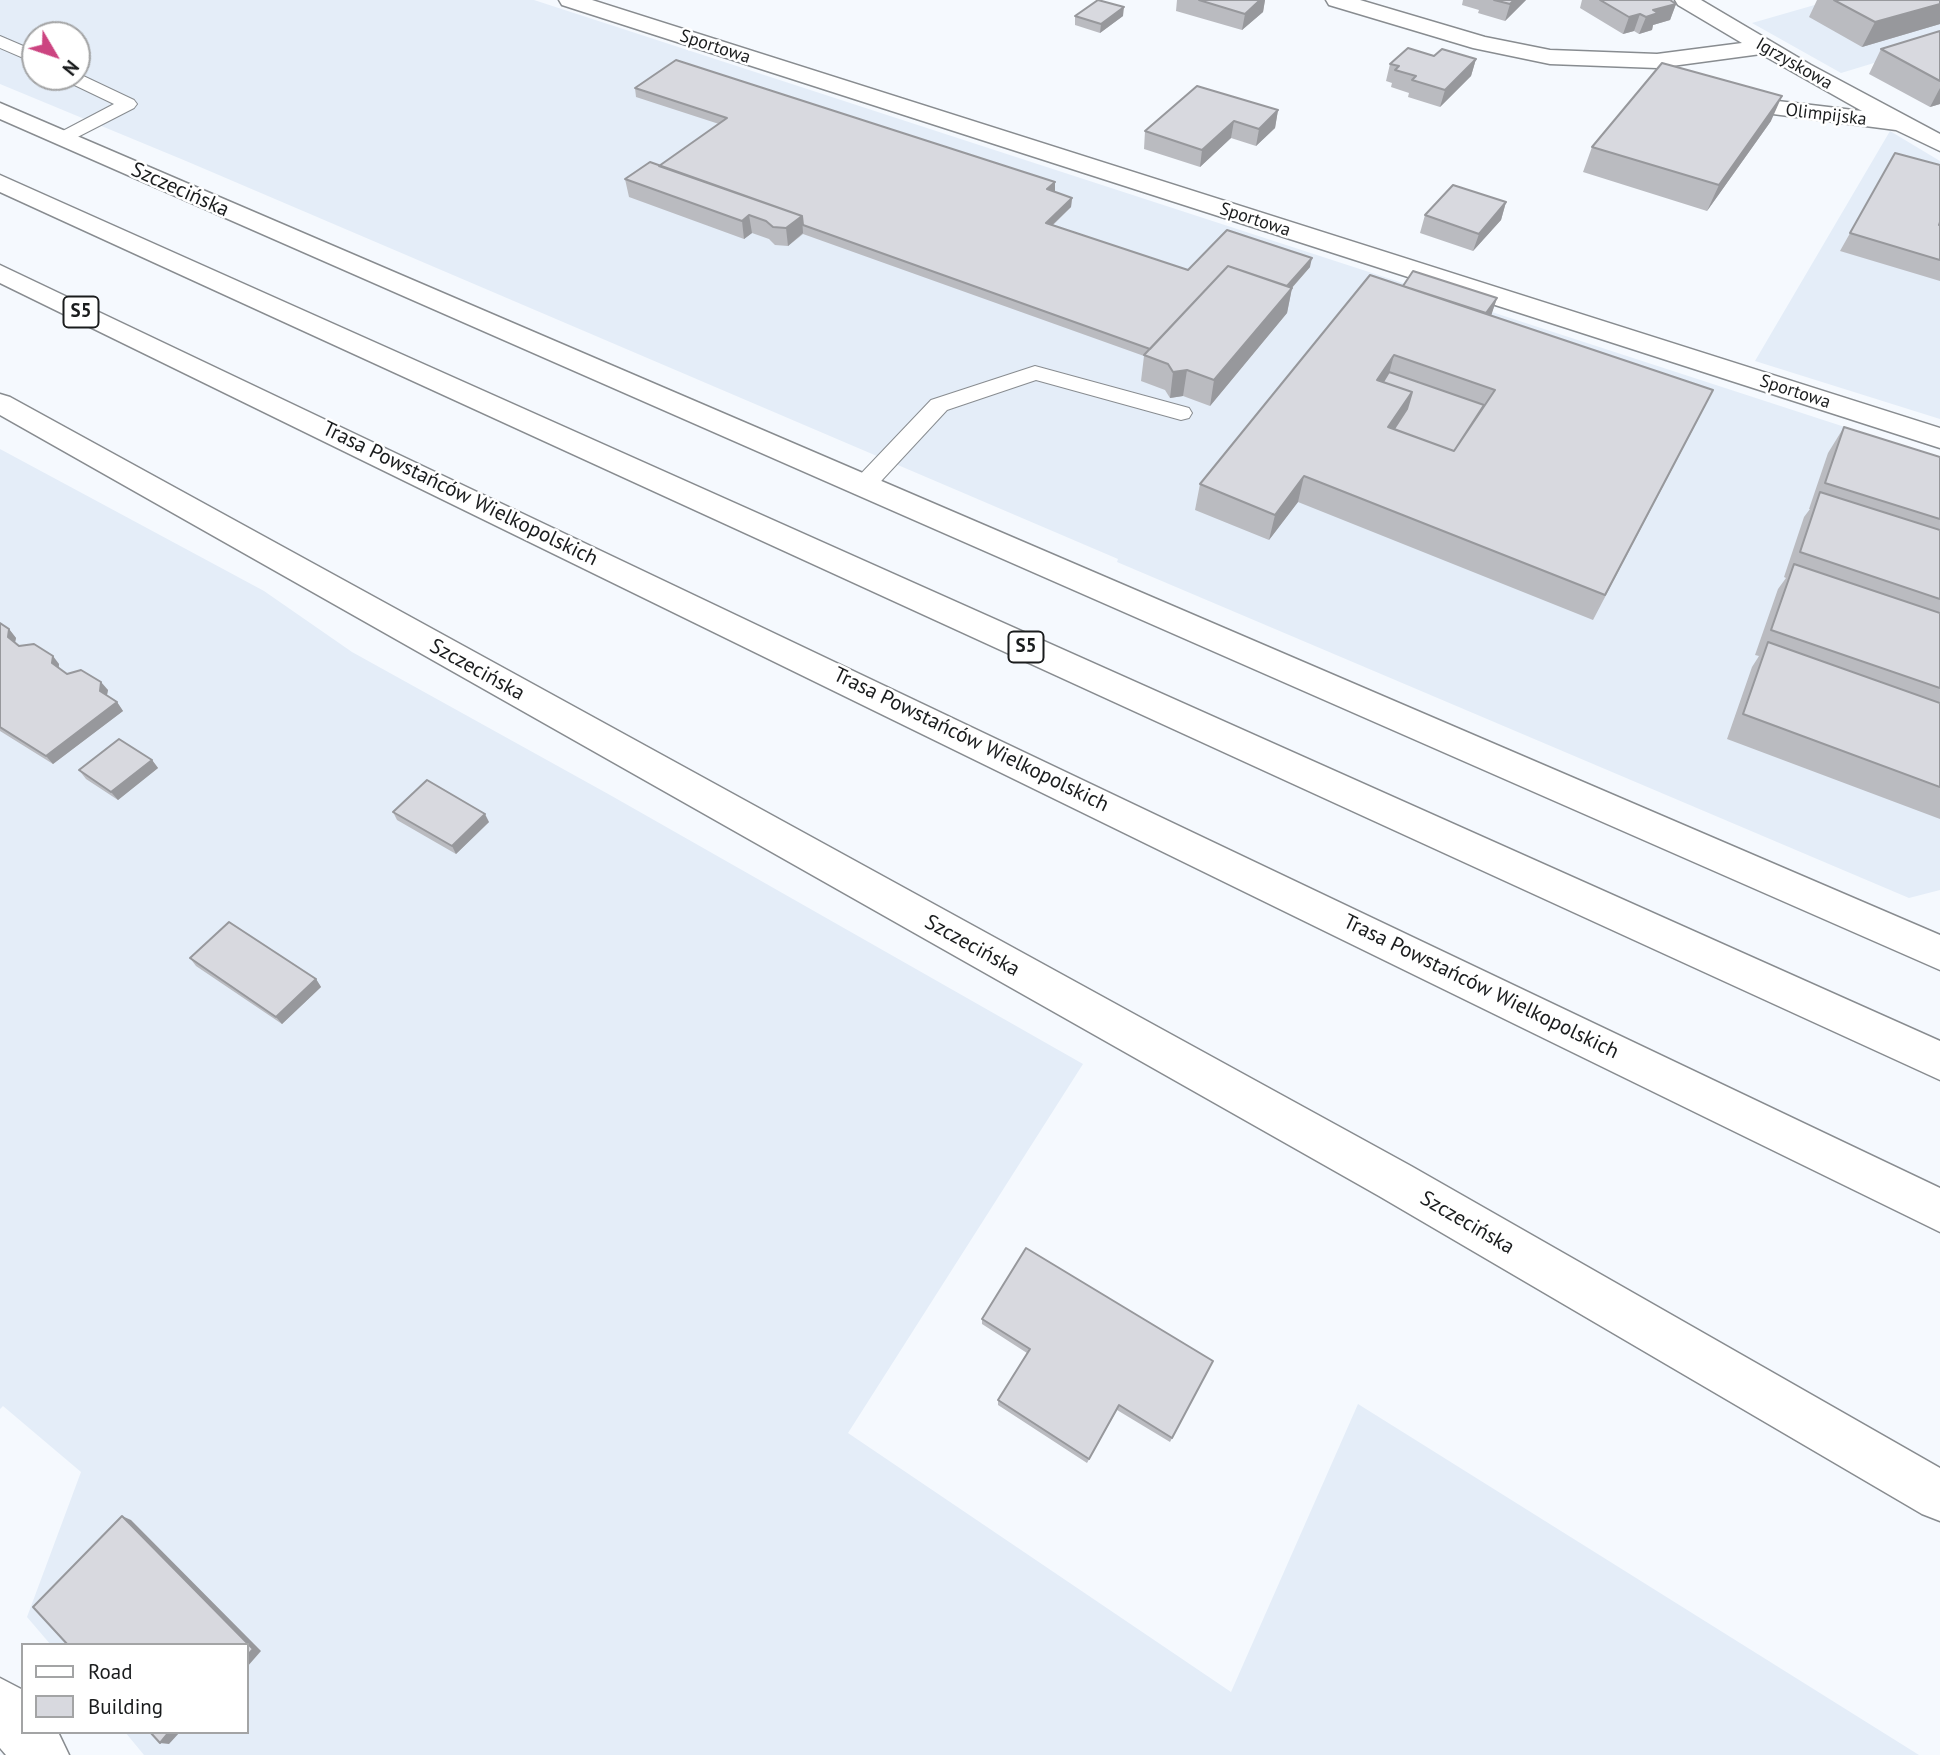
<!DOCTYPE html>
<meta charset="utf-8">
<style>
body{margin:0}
#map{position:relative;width:1940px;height:1755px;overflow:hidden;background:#f5f9fe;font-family:"PT Sans",sans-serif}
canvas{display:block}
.legend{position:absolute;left:21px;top:1643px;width:228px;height:91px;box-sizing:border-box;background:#fff;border:2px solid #a3a4a5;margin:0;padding:9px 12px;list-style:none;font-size:21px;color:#1a1c1d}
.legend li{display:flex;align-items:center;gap:14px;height:35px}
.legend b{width:35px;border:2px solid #a3a4a5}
.north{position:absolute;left:21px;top:21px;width:70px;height:70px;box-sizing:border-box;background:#fff;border:2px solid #a3a4a5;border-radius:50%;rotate:129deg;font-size:19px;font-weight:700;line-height:28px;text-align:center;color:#1a1c1d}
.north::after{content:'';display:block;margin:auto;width:24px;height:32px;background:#cc4480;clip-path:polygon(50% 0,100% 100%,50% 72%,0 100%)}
</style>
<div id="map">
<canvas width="1940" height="1755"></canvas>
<ul class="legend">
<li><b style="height:9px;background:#fff"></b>Road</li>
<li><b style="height:19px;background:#d8d9df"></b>Building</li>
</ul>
<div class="north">N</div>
</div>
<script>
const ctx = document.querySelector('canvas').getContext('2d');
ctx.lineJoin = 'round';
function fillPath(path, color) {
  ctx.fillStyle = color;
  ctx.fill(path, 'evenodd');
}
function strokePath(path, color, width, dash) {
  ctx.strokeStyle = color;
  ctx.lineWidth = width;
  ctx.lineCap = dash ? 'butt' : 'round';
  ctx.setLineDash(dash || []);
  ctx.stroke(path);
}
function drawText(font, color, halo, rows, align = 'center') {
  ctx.font = font + ' "PT Sans",sans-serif';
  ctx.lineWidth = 5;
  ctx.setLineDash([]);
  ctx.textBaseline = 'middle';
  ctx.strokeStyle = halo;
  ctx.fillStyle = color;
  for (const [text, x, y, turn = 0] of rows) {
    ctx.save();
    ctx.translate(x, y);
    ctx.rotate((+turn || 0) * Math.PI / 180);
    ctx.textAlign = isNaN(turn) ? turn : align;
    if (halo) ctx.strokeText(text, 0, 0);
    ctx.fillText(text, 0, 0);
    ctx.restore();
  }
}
const built = new Path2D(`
 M0,0H534L1940,458V890L1909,898L1117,562L1118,559L186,161L0,84ZM35,35H77V77H35Z
 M1832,0H1940V43L1841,73L1752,23Z
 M1890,131L1940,161V419L1755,361Z
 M0,449L264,591L352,652L610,795L1083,1064L848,1433L1231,1692L1358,1404L1919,1755H144L125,1732H247V1645H51L27,1617L81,1472L3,1406L0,1409Z`);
const service = new Path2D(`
 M0,36L35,51V63L0,48Z
 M77,73L134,100L137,104L134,108L64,144L57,142L55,138L57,134L114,104L66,81L63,77H77Z
 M1035,366L1189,408L1192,413L1189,418L1181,420L1036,380L947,410L870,493L862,495L854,493L850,487L854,481L931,400Z`);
const minor = new Path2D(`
 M559,0H592L1940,428V448L562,5Z
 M1326,0H1360L1485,37L1550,50L1657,54L1742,43L1678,5L1675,0H1701L1811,65L1940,134V151L1896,130L1719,107L1715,102L1719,97L1727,95L1862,111L1761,54L1657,68L1550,64L1473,48L1329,5Z
 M0,103L1940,935V970L0,119Z
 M0,394L10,397L1411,1166L1940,1468V1521L1922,1514L1379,1196L0,415Z
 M0,1678L23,1690V1732H58L69,1755H6L0,1748Z`);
const motorway = new Path2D(`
 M0,175L1940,1041V1080L0,192Z
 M0,265L1940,1188V1232L0,283Z`);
const wall = new Path2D(`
 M1177,0H1265L1263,12L1242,30L1176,11Z
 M1463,0H1526L1505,21L1478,13L1479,10L1462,5Z
 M1582,0H1670L1676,4L1670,20L1653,25L1652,30L1639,34L1634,31L1623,34L1580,8Z
 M1817,0H1940V24L1862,47L1809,17Z
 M1075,16H1123L1100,33L1075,25Z
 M1940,31V104L1930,107L1869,74L1881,49Z
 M1434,56L1476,59L1471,76L1440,107L1408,97L1409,93L1391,87L1392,83L1386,81L1390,64Z
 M635,88L1055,191L1054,192L1072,198L1071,207L1053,225L1188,270L1310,267L1292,288L1287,313L1210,406L1183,396L1170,398L1165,390L1141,381L1144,356L803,234L788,246L775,245L769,239L752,233L744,239L629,197L625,179L659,166L719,124L636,97Z
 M1278,110L1275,128L1256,146L1231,138L1200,167L1144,149L1145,131Z
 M1771,121L1707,211L1583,172L1592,147Z
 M1895,153L1940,225V281L1840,251Z
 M1506,202L1501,220L1473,251L1420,233L1425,215Z
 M1403,286L1497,298L1491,315L1700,416L1593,620L1298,502L1269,540L1195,510L1200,484Z
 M1844,427L1940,457V819L1727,739L1752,667L1759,656L1755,655L1778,589L1786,578L1784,577L1804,517L1810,509H1809L1828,453Z
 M0,623L9,629L16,638L15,643L19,646L59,664V668L67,674L108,690L107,695L117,702L123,711L53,764L0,731Z
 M152,760L158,768L118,800L86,779L79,770Z
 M393,812L489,822L456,854L397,820Z
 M190,958L316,979L321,987L282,1024L196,966Z
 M982,1319L1213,1361L1170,1442L1117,1410L1087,1463L998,1405V1400L1027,1353L982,1324Z`);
const shadedWall = new Path2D(`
 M1260,0H1265L1263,12L1242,30L1245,14Z
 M1514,0H1526L1505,21L1510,4Z
 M1676,4L1670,20L1653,25L1652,30L1639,34L1646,17L1653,10Z
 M1940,4V24L1862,47L1875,22Z
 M1124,7L1123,16L1100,33L1101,24Z
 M1640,14L1634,31L1623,34L1629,17Z
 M1476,59L1471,76L1440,107L1445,90Z
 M1940,88V104L1930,107Z
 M1782,96L1771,121L1707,211L1719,185Z
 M1278,110L1275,128L1256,146L1259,129Z
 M1234,121L1231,138L1200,167L1202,150Z
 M1055,182V191L1046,198L1047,189Z
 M1072,198L1071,207L1046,231V223Z
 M1506,202L1501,220L1473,251L1479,234Z
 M749,215L752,233L744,239L742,221Z
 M802,216L803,233L788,246L786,228Z
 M1312,258L1310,267L1274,308L1276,300Z
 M1292,288L1287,313L1210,406L1214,380Z
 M1497,298L1491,316H1484Z
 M1394,355L1387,381L1375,398L1377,380Z
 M1187,370L1183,396L1170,398L1173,372Z
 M1412,392L1405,418L1386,445L1388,427Z
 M1304,476L1298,502L1269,540L1275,515Z
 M9,629L16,638L14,646L8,637Z
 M53,656L59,664L58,672L52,663Z
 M101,682L108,690L106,699L100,691Z
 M117,702L123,711L53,764L46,756Z
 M152,760L158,768L118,800L111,792Z
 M485,814L489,822L456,854L452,846Z
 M316,979L321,987L282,1024L276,1017Z
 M122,1516L131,1520L261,1651L247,1667V1656Z
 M169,1732H180L169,1744L160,1743Z`);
const building = new Path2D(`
 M1098,0L1124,7L1101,24L1075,16Z
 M1199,0H1260L1245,14Z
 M1494,0H1514L1510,4Z
 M1600,0H1670L1676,4L1653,10L1658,13L1646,17L1640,14L1629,17Z
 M1834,0H1940V4L1875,22Z
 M1940,31V81L1881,49Z
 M1408,48L1434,56L1442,49L1476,59L1445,90L1412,80L1416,76L1395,70L1399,66L1390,64Z
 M676,60L1055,182L1047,189L1072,198L1046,223L1188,270L1227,230L1312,258L1287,286L1228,266L1150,349L803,225L802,216L659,166L727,118L635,88Z
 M1662,63L1782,96L1719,185L1592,147Z
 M1197,86L1278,110L1259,129L1234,121L1202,150L1145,131Z
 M1895,153L1940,165V222L1939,225H1940V260L1850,233Z
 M650,162L802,216L786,228L773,227L766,221L749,215L742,221L625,179Z
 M1453,185L1506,202L1479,234L1425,215Z
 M1228,266L1292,288L1214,380L1187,370L1173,372L1168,364L1144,355Z
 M1413,271L1497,298L1486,313L1403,286Z
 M1370,275L1713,390L1605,595L1304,476L1275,515L1200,484ZM1394,355L1495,390L1454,451L1388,427L1412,392L1377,380Z
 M1389,372L1484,405L1454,451L1394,429L1407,409L1412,392L1383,382Z
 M1844,427L1940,457V519L1825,483Z
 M1820,492L1940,530V599L1800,552Z
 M1794,564L1940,613V688L1771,630Z
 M0,623L9,629L8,637L19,646L34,644L53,656L52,663L67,674L81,670L101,682L100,691L117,702L46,756L0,727Z
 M1768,642L1940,703V787L1743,714Z
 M119,739L152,760L111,792L79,770Z
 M427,780L485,814L452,846L393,812Z
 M229,922L316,979L276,1017L190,958Z
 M1026,1248L1213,1361L1172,1438L1119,1405L1089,1459L998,1400L1030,1349L982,1319Z
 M122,1516L253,1649L247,1656V1645H68L33,1607Z
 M150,1732H169L160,1743Z`);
const farStreetnames = [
 ["Sportowa",715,47,18],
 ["Igrzyskowa",1794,64,30],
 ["Olimpijska",1826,115,7],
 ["Sportowa",1255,220,18],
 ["Sportowa",1795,392,18]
];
const shields = [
 [81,312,35],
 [1026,647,35]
];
const shieldNames = [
 ["S5",81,312],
 ["S5",1026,647]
];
const streetNames = [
 ["Szczecińska",180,190,24],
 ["Trasa Powstańców Wielkopolskich",460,494,26],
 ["Szczecińska",477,670,29],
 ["Trasa Powstańców Wielkopolskich",971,740,26],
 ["Szczecińska",972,946,29],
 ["Trasa Powstańców Wielkopolskich",1481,987,26],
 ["Szczecińska",1467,1223,30]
];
fillPath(built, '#e4edf8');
strokePath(service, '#888c90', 2);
strokePath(minor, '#888c90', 3);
strokePath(motorway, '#888c90', 3);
fillPath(service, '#fff');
fillPath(minor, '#fff');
fillPath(motorway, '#fff');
fillPath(wall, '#babbc0');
fillPath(shadedWall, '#97989c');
fillPath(building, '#d8d9df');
strokePath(building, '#97989c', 2);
drawText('18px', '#1a1c1d', '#fff', farStreetnames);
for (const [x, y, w] of shields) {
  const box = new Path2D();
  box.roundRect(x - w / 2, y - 15.5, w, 31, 5);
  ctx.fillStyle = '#fff';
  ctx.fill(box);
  strokePath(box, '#1a1c1d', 2);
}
drawText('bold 19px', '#1a1c1d', null, shieldNames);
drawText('21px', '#1a1c1d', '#fff', streetNames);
</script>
